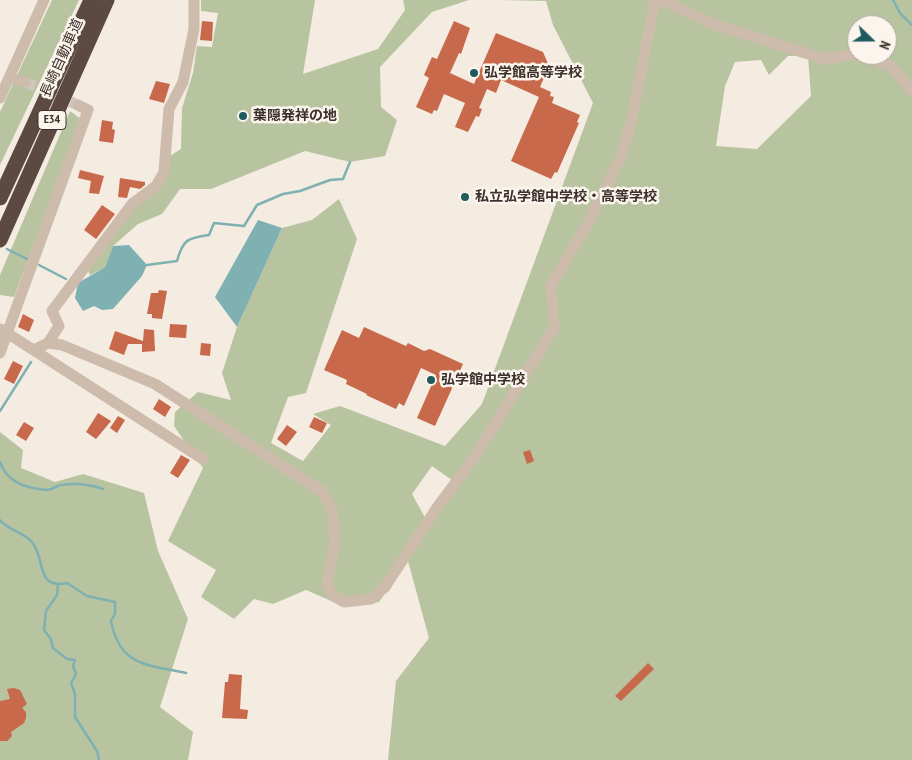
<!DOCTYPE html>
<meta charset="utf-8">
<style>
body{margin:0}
#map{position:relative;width:912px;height:760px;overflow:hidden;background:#f4ebe1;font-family:"PT Sans Narrow",sans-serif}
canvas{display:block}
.north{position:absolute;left:847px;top:15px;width:50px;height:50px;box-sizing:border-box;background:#fbf5ee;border:1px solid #aea6a0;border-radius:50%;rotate:112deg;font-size:14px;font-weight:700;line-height:20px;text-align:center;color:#3b302b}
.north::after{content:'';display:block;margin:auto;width:18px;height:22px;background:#1f5a5e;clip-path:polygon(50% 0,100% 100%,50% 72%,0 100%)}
</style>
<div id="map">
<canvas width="912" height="760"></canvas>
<div class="north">N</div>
</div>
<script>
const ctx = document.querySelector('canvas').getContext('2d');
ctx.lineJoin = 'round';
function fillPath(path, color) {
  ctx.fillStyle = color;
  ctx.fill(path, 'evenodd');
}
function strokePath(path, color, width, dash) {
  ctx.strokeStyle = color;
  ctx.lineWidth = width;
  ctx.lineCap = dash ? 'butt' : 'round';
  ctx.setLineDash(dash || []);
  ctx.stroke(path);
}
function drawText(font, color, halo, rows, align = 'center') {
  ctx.font = font + ' "PT Sans Narrow","Noto Sans JP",sans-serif';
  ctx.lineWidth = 5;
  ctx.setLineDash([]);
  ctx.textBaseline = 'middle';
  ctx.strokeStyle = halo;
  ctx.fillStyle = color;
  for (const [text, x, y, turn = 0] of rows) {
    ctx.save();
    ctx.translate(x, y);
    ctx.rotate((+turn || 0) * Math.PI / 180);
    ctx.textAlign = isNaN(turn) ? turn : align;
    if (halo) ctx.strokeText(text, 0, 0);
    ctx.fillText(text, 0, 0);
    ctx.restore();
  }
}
const green = new Path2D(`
 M52,0H79L0,165V112Z
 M201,0H315L303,74L378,49L405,10L403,0H469L432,12L380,67L381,107L397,120L385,156L350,162L305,151L211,189H180L162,214L138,224L113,246L105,267L90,275L86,265L132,204L156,186L165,159L181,149L182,108L193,73L197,46L212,47L218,13L201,11Z
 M497,0H912V760H388L396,681L429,638L408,561L379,602L345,607L306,590L273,604L254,599L234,619L201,597L216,570L168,541L203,468L174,426L175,412L198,392L231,400L222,373L237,327L282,228L312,220L339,199L357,239L306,393L288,397L271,443L303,461L331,425L313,414L340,406L445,446L482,404L593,103L553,25L546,1ZM857,25H887V55H857ZM788,56H808L811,96L757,149L716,146L725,86L735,62L761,60L769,75ZM432,466L459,485L429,525L412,494Z
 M70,111L81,119L14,297L0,295V275Z
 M0,432L23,450L21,468L55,482L83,474L144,493L158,551L188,619L160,707L193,732L188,760H0Z`);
const water = new Path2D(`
 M258,220L282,228L237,327L215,297Z
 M129,245L147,265L142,276L113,309L102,310L94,306L83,311L75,298L78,283L105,267L113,246Z`);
const stream = new Path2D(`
 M893,0L900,13L912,25
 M7,249L27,259
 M39,265L66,279
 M147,265L177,261C183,239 188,238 209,235L214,223L244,226L257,205L283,194L300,191L330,180L343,179L350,162
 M0,411L31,362
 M0,462C7,483 26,488 47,490C52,490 56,486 61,485C76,483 89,484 103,489
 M0,520C8,530 23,532 32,542C46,558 35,590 67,583L87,596L115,602V614L111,621C120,667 147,664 186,673
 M58,585L57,595L46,611L44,630L51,639L53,648L67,659L75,660L73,666L76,674L71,683L75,694V717L97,751L99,760`);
const building = new Path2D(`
 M202,21L213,22L212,41L200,40Z
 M454,21L470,28L461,54L459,53L450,73L474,84L496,33L543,52L549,66L540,87L551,92L550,96L554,97L552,103L580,115L577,122L579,123L557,173L555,172L551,179L511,161L539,97L501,80L496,93L487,89L479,108L482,109L479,117L476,116L468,132L455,127L465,103L444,94L437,111L434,110L432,114L416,107L429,78L424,75L432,57L437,59Z
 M156,81L170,84L164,103L149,99Z
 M102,120L113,122L112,129L115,130L113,143L99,141Z
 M80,170L104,176L99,194L89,193L91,181L78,178Z
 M120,178L145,182V185L140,189L130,187L127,198L118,197Z
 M102,205L115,214L96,239L84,230Z
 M159,290L167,291L162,319L152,318V314H147L151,293H158Z
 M23,314L34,320L29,332L18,327Z
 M170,324L187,325L186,338L169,337Z
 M364,327L406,346L408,343L424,351L430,349L463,364L435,426L417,418L436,375L421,368L404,406L399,403L396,409L366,395L367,394L346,384L347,380L324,370L342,330L359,338Z
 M144,329L154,330L155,351L142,352V344H128L124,355L109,349L115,331L143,341Z
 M201,343L211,344L210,356L200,355Z
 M13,361L23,366L14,384L4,379Z
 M159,399L171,407L165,417L153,409Z
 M98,413L111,421L96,439L86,432Z
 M118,416L125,420L117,433L110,428Z
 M314,417L327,423L322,433L309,427Z
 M24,422L34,428L26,441L16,435Z
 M287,425L297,432L286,446L277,439Z
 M530,450L534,461L527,464L523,452Z
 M181,455L190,460L178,478L170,473Z
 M648,663L654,669L621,701L615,696Z
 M229,674L242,675L240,709L248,710L247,719L222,718L225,682H228Z
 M14,688L20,690L27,704L22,708L26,712V718L24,723L11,732L12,736L7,741H0V701L10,699L7,689Z`);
const minorTunnel = new Path2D(`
 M25,82L78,105`);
const minor = new Path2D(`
 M662,0L713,24L824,59L857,54
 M861,55L891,66L912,91
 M10,78L25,82
 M0,98L44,0
 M1,329L203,459
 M48,343L62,345L155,384L323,492L332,509L335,541L327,585L332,595L344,602L371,599L385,587L438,506L474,458L554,328L551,285L585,228L620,159L631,123L655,0
 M34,350L48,343L59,326L52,311L132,204L156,186L164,172L169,109L183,82L194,29V0
 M0,353L88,110L78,105`);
const highway = new Path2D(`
 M0,198L91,0
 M0,240L107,0`);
const markers = [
 [474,73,5,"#1f5a5e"],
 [243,116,5,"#1f5a5e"],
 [465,197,5,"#1f5a5e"],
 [431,380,5,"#1f5a5e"]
];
const shields = [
 [52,120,28]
];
const shieldNames = [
 ["E34",52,120]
];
const streetNames = [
 ["長崎自動車道",62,58,-66]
];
const poiNames = [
 ["弘学館高等学校",484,73],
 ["葉隠発祥の地",253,116],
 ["私立弘学館中学校・高等学校",475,197],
 ["弘学館中学校",441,380]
];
fillPath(green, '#b8c4a0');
fillPath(water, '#7fb0b2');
strokePath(stream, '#7fb0b2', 2.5);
fillPath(building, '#c8694b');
strokePath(minorTunnel, '#cfc6bd', 11, [11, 5.5]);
strokePath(minor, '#cdbbac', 11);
strokePath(highway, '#5c4a42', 15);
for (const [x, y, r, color] of markers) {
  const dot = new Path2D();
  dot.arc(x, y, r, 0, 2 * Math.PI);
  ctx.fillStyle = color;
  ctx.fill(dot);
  strokePath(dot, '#fbf5ee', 2);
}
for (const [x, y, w] of shields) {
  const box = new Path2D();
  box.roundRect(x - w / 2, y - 9.5, w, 19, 4);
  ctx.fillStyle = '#fbf5ee';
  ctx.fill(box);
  strokePath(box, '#3b302b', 1);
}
drawText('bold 12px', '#3b302b', null, shieldNames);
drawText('14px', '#3b302b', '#fbf5ee', streetNames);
drawText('bold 14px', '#3b302b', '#fbf5ee', poiNames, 'left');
</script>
